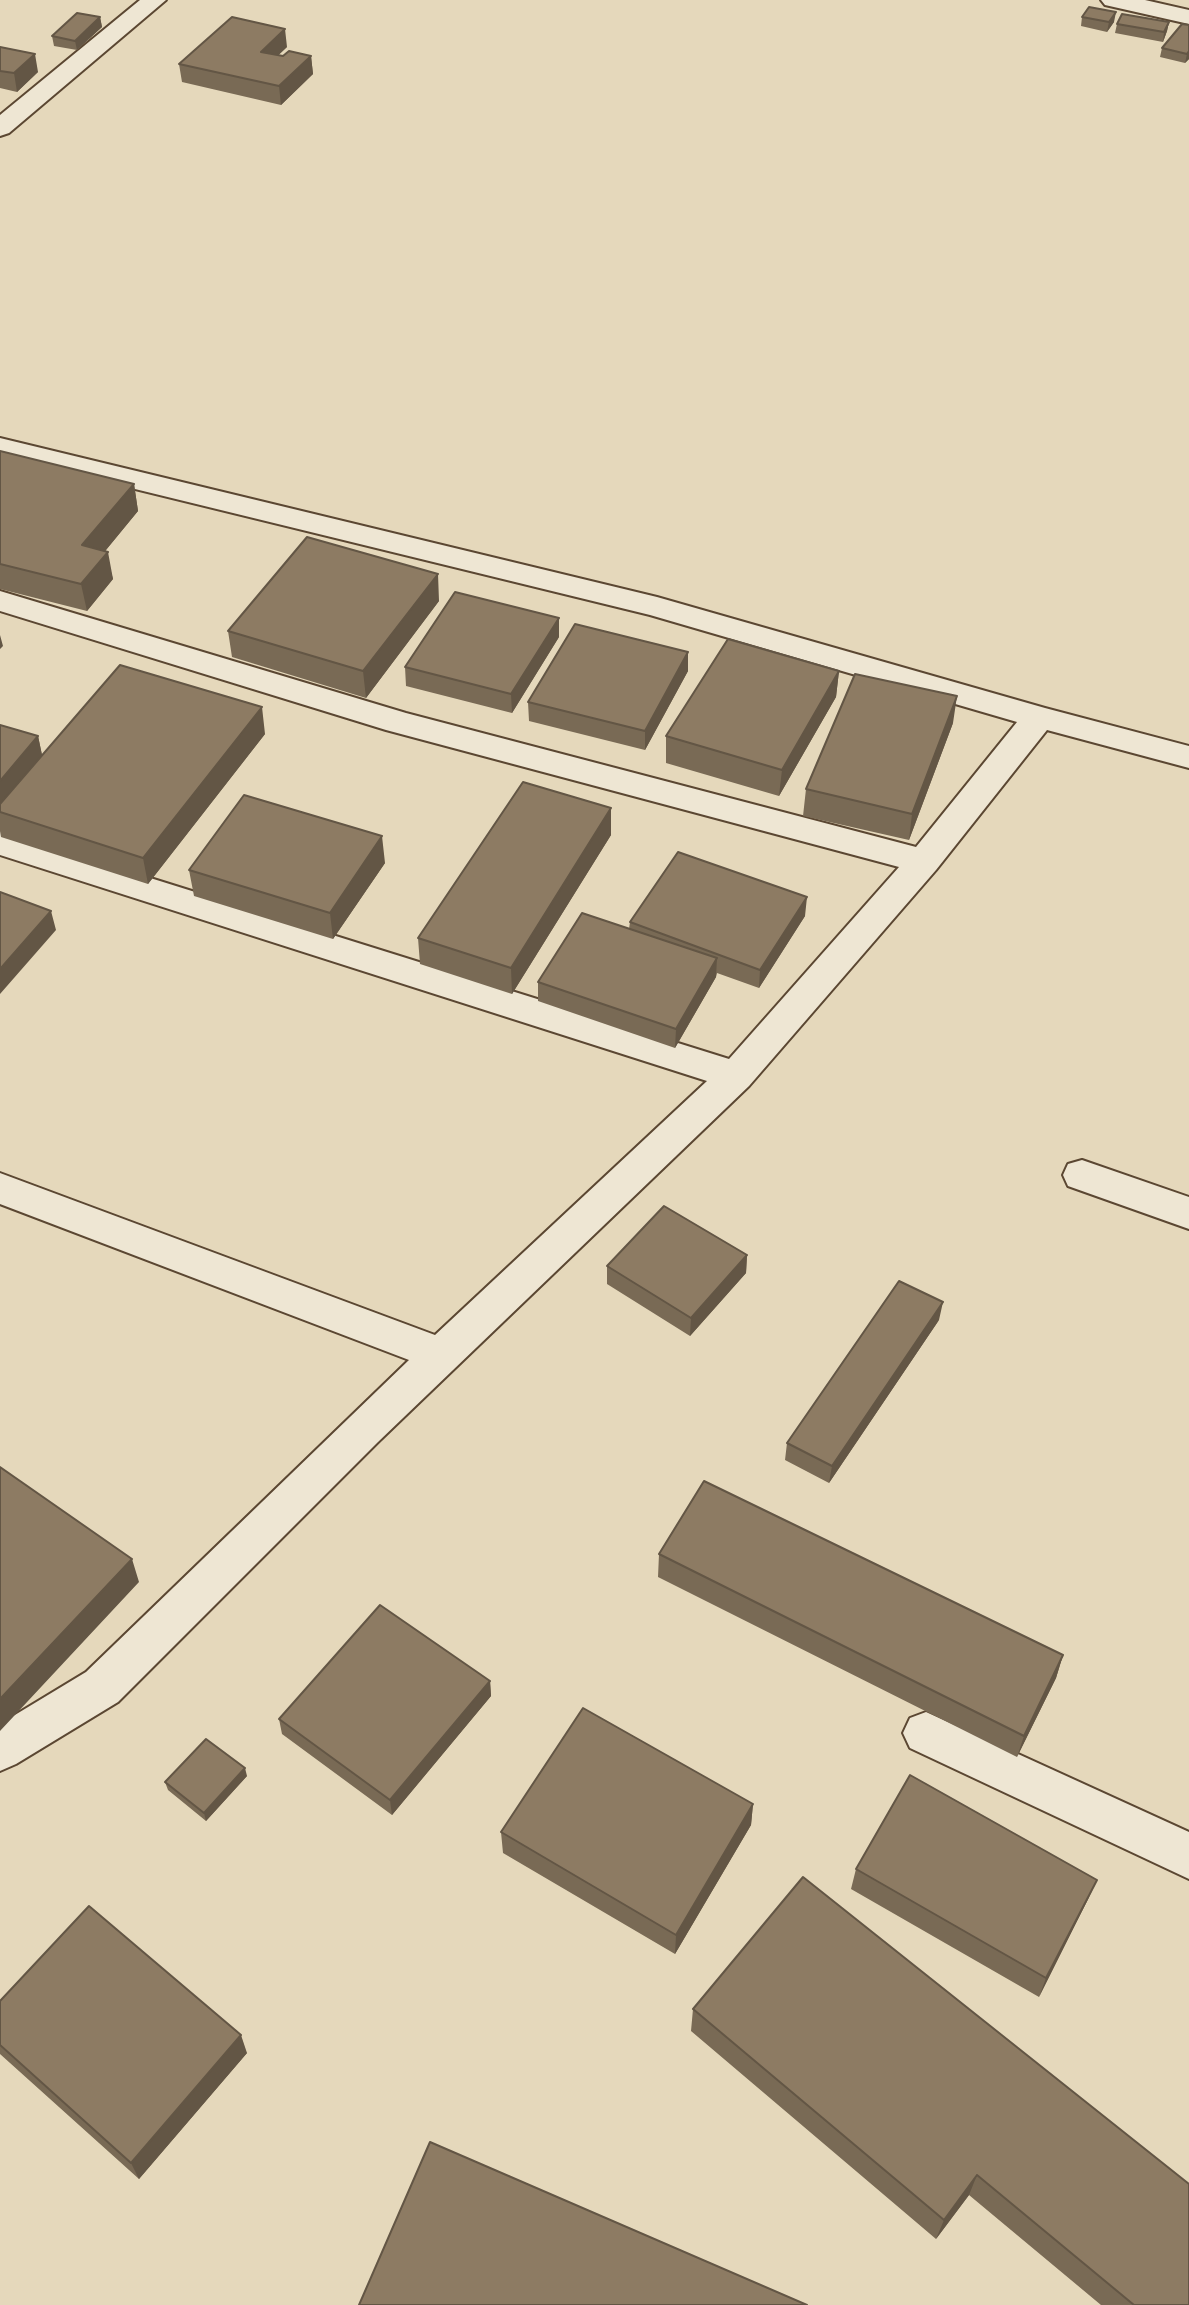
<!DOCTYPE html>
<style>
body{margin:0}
canvas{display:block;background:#e5d8bb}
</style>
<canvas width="1189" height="2305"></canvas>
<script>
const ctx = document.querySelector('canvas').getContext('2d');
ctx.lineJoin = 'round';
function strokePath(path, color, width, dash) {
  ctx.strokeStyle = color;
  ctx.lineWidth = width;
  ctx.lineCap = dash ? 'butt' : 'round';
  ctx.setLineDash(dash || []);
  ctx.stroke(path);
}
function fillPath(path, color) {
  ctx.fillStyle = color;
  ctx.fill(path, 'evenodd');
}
const minor = new Path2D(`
 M140,0H166L9,133L0,136V115Z
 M1101,0H1145L1189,10V24L1105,5Z
 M0,438L657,597L1045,708L1189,746V768L1047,730L936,870L749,1086L378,1442L118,1702L16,1764L0,1771V1724L86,1672L409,1360L0,1204V1173L435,1335L707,1081L0,855V831L729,1059L899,867L386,730L0,611V591L406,713L916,847L1017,722L650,615L0,456Z
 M1082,1160L1189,1197V1229L1068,1186L1063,1175L1068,1164Z
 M926,1712L1189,1832V1879L910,1748L903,1733L910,1718Z`);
const wall = new Path2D(`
 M100,17L102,27L77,50L54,46L52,36Z
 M1082,17L1114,22L1107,32L1081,26Z
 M1169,22L1167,31L1163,42L1115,33L1117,24Z
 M1189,25V59L1185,63L1160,57L1162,48Z
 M0,47L38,72L17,92L0,88Z
 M287,47L278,55L283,56H311L313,74L281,105L182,82L179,64Z
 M0,451L134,484L138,511L105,551L113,579L87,611L0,589Z
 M439,601L366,698L232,657L228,631Z
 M559,637L512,713L406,686L405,667Z
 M688,652V671L645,750L529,721L528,702Z
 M839,671L836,697L779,796L666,763V736Z
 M953,723L909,840L803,816L806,789Z
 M0,725L38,736L42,755L265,734L148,884L1,837L0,831Z
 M611,808V835L512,994L420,964L418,938Z
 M385,863L333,939L194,896L189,870Z
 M805,916L759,988L717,973L716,977L675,1048L538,1001V982L629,929L630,922Z
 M747,1255L746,1273L690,1336L607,1284V1266Z
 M939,1320L829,1483L785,1460L787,1443Z
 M659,1554L1063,1655L1056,1678L1017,1757L658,1577Z
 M490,1681L491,1696L392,1815L282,1734L279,1719Z
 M247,1776L206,1821L168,1790L165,1782Z
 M753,1804L751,1825L675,1954L503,1853L501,1832Z
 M856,1869L1097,1880L1088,1899L1039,1997L851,1889Z
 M803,1877L1189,2305H1101L969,2195L936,2239L691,2031L693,2009Z
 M0,2001L247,2053L139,2179L0,2054Z`);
const shadedWall = new Path2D(`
 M1116,12L1114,22L1107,32L1109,22Z
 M100,17L102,27L77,50L75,41Z
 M1169,22L1167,31L1163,42L1164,32Z
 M285,29L287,47L263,70L261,52Z
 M1189,51V59L1185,63L1187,54Z
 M35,54L38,72L17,92L14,73Z
 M311,56L313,74L281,105L279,86Z
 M134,484L138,511L88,572L82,545Z
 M108,552L113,579L87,611L81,584Z
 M438,574L439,601L366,698L363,671Z
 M559,618V637L512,713L511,694Z
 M0,635L3,646L0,649Z
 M688,652V671L645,750V731Z
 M839,671L836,697L779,796L782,770Z
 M957,696L953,723L909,840L912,814Z
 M262,707L265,734L148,884L143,858Z
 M38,736L42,755L0,806V781Z
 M611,808V835L512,994L511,968Z
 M382,836L385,863L333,939L330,913Z
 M807,897L805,916L759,988L760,970Z
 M51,911L56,930L0,994V969Z
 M717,958L716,977L675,1048L676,1029Z
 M747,1255L746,1273L690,1336L691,1318Z
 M943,1302L939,1320L829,1483L832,1466Z
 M132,1559L139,1582L0,1731V1699Z
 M1063,1655L1056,1678L1017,1757L1024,1736Z
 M490,1681L491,1696L392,1815L390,1800Z
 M245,1768L247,1776L206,1821L204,1813Z
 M753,1804L751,1825L675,1954L676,1935Z
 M1097,1880L1088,1899L1039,1997L1046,1978Z
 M241,2035L247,2053L139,2179L131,2163Z
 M977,2175L969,2195L936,2239L944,2220Z`);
const building = new Path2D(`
 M1089,7L1116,12L1109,22L1082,17Z
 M77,13L100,17L75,41L52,36Z
 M1122,14L1169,22L1164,32L1117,24Z
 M232,17L285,29L261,52L283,56L289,51L311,56L279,86L179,64Z
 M1182,24L1189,25V51L1187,54L1162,48Z
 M0,47L35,54L14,73L0,71Z
 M0,451L134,484L82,545L108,552L81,584L0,564Z
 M307,537L438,574L363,671L228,631Z
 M455,592L559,618L511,694L405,667Z
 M575,624L688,652L645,731L528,702Z
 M728,639L839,671L782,770L666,736Z
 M120,665L262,707L143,858L0,812V804Z
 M855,674L957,696L912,814L806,789Z
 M0,725L38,736L0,781Z
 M523,782L611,808L511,968L418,938Z
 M244,795L382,836L330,913L189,870Z
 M678,852L807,897L760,970L630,922Z
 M0,892L51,911L0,969Z
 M582,913L717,958L676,1029L538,982Z
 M664,1206L747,1255L691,1318L607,1266Z
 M899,1281L943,1302L832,1466L787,1443Z
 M0,1467L132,1559L0,1699Z
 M704,1481L1063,1655L1024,1736L659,1554Z
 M380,1605L490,1681L390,1800L279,1719Z
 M583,1708L753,1804L676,1935L501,1832Z
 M206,1739L245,1768L204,1813L165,1782Z
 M910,1775L1097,1880L1046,1978L856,1869Z
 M803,1877L1189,2184V2305H1134L977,2175L944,2220L693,2009Z
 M89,1906L241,2035L131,2163L0,2045V2001Z
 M430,2142L807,2305H359Z`);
strokePath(minor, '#5b4732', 4);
fillPath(minor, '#eee6d3');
fillPath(wall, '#796a55');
fillPath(shadedWall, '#635645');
fillPath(building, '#8d7b63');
strokePath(building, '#635645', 2);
</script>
